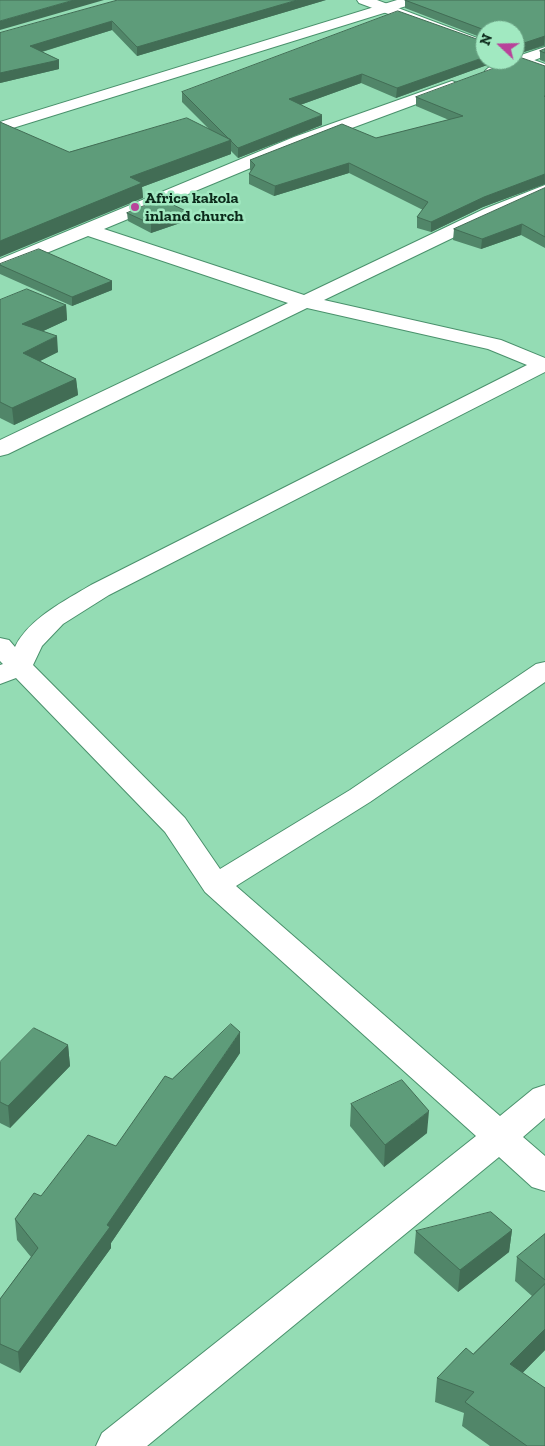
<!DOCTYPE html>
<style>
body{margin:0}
#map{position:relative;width:545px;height:1446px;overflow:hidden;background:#94dcb4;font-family:"Zilla Slab",serif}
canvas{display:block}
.north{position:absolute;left:475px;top:20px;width:50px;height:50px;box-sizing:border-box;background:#a1e9c1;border:1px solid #659c7e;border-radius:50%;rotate:291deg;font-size:14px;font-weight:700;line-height:20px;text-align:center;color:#0b291a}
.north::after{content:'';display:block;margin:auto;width:18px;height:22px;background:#b8439a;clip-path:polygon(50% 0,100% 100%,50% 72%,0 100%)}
</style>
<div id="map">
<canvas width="545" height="1446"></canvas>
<div class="north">N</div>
</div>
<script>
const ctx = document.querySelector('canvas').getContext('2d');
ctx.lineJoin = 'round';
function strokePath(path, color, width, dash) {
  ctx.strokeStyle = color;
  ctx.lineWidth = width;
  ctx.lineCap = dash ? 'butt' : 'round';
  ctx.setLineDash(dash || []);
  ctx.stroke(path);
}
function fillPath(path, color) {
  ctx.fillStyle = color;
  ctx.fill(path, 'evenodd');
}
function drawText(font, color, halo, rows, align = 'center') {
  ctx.font = font + ' "Zilla Slab",serif';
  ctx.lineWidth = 5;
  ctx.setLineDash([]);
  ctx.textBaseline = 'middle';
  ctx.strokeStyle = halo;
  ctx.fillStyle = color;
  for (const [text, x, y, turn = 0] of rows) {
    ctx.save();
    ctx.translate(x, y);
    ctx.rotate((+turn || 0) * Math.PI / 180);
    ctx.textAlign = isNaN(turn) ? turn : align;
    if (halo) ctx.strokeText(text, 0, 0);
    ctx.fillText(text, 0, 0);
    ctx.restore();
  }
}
const street = new Path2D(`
 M397,0H418L416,3L0,132V122Z
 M545,47V56L498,74H488L485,71C491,64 506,60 515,60V57Z
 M452,81L457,83L460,86L457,89L306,145L104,229L304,295L484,209L545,185V196L496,217L324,300L501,340L545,358V372L109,595L63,624L42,646L33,665L185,818L220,869L350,790L536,664L545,662V682L370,802L236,886L500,1116L533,1089L545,1085V1118L523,1137L545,1156V1191L532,1187L499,1157L147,1446H96L102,1433L476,1136L205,892L165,832L16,678L0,684V665L3,664L0,661V638L9,640L15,647C28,619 66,600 91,585L527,365L488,349L307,308L8,454L0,456V440L288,303L88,236L0,272V259L294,137Z`);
const secondary = new Path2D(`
 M357,0H377L485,41V50L359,3Z
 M515,53L545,64V74L510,60H515Z`);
const wall = new Path2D(`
 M326,0L137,56L112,30L42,52L59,60V69L0,83V33Z
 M405,0H545V46L521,53L515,52V30H485V39L405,8Z
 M545,49V62L540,60V51Z
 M485,60H501L396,98L361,83L300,105L322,125L238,158L231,151V154L142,187L143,198L69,152L210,130L182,102V92Z
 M545,66V184L483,207L431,232L417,228V217L423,210L349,173L274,196L249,184V174L251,171L250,170V160L376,138L449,120L416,106V97Z
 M545,188V248L521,235L481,249L453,240L454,229Z
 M127,213L189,220L151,233L128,221Z
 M0,264L112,281V290L72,306L0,274Z
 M0,300L66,305L67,320L43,331L58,352L40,361L76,379L78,395L14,425L0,418Z
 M68,1045L70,1066L10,1128L0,1123V1062Z
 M240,1053L111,1243V1248L20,1373L0,1363V1299L31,1257L17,1240L15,1219L41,1196L116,1146L172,1079Z
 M351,1104L427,1133L384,1167L350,1126Z
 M512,1230L509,1252L458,1292L414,1253L416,1231Z
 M545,1234V1350L522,1373L545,1446H490L462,1426L464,1413L435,1402L437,1378L473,1354L532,1296L515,1281L517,1257Z`);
const shadedWall = new Path2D(`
 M74,0H104L0,30V21Z
 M297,0H326L137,56V47Z
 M112,21V30L31,55L30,46Z
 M545,36L544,45L521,53V44Z
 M485,57V60H501L396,98L397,88Z
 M59,60V69L0,83V73Z
 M362,74L361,83L289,109V99Z
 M322,115V125L238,158V148Z
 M231,140V154L142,187L143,198L0,257V241L130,177Z
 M349,163V173L274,196L275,186Z
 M545,174V184L483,207L431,232V222L484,197Z
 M188,212L189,220L151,233V224Z
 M522,224L521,235L481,249L482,239Z
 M112,281V290L72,306V297Z
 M66,305L67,320L24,340L22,324Z
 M57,336L58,352L24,369L23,353Z
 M76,379L78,395L14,425L12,408Z
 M240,1032V1053L111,1243V1248L20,1373L18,1352L107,1225Z
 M68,1045L70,1066L10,1128L8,1106Z
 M429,1111L427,1133L384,1167L385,1145Z
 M512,1230L509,1252L458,1292L460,1270Z
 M545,1329V1350L507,1389L510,1364Z`);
const building = new Path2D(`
 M0,0H74L0,21Z
 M118,0H297L137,47L112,21L30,46L59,60L0,73V33Z
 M405,0H545V36L521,44L515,43V30H485Z
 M398,11L485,42V57L397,88L362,74L289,99L322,115L238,148L231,141V140L228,138L182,92Z
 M545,49V53L540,51Z
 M522,58L545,66V96H544L545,97V174L484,197L431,222L417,217L428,202L349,163L275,186L249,174L255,165L250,160L342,124L376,138L463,116L416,97Z
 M187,118L231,140L130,177L142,183L0,241V122L69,152Z
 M545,188V237L522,224L482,239L454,229Z
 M161,199L188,212L151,224L127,213Z
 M39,249L112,281L72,297L0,265V264Z
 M27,289L66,305L22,324L57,336L23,353L76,379L12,408L0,402V300Z
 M231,1024L240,1032L107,1225L110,1227L18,1352L0,1344V1299L38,1248L15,1219L34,1193L41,1196L88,1135L116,1146L165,1076L172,1079Z
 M34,1028L68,1045L8,1106L0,1102V1062Z
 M402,1080L429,1111L385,1145L351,1104Z
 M491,1212L512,1230L460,1270L416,1231Z
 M545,1234V1280L517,1257Z
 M545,1284V1329L510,1364L545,1388V1446H527L465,1402L474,1392L437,1378L466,1348L473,1354Z`);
const markers = [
 [135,207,5,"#b8439a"]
];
const farPoinames = [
 ["Africa kakola",145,198],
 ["inland church",145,216]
];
strokePath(street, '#4a916c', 2);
strokePath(secondary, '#4a916c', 2);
fillPath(street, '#fff');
fillPath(secondary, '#fff');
fillPath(wall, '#518669');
fillPath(shadedWall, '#426d55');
fillPath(building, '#5e9c7a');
strokePath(building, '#426d55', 1);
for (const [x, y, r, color] of markers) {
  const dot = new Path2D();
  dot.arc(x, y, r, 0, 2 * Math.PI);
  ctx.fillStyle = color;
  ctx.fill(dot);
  strokePath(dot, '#a1e9c1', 2);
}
drawText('bold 16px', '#0b291a', '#a1e9c1', farPoinames, 'left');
</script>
